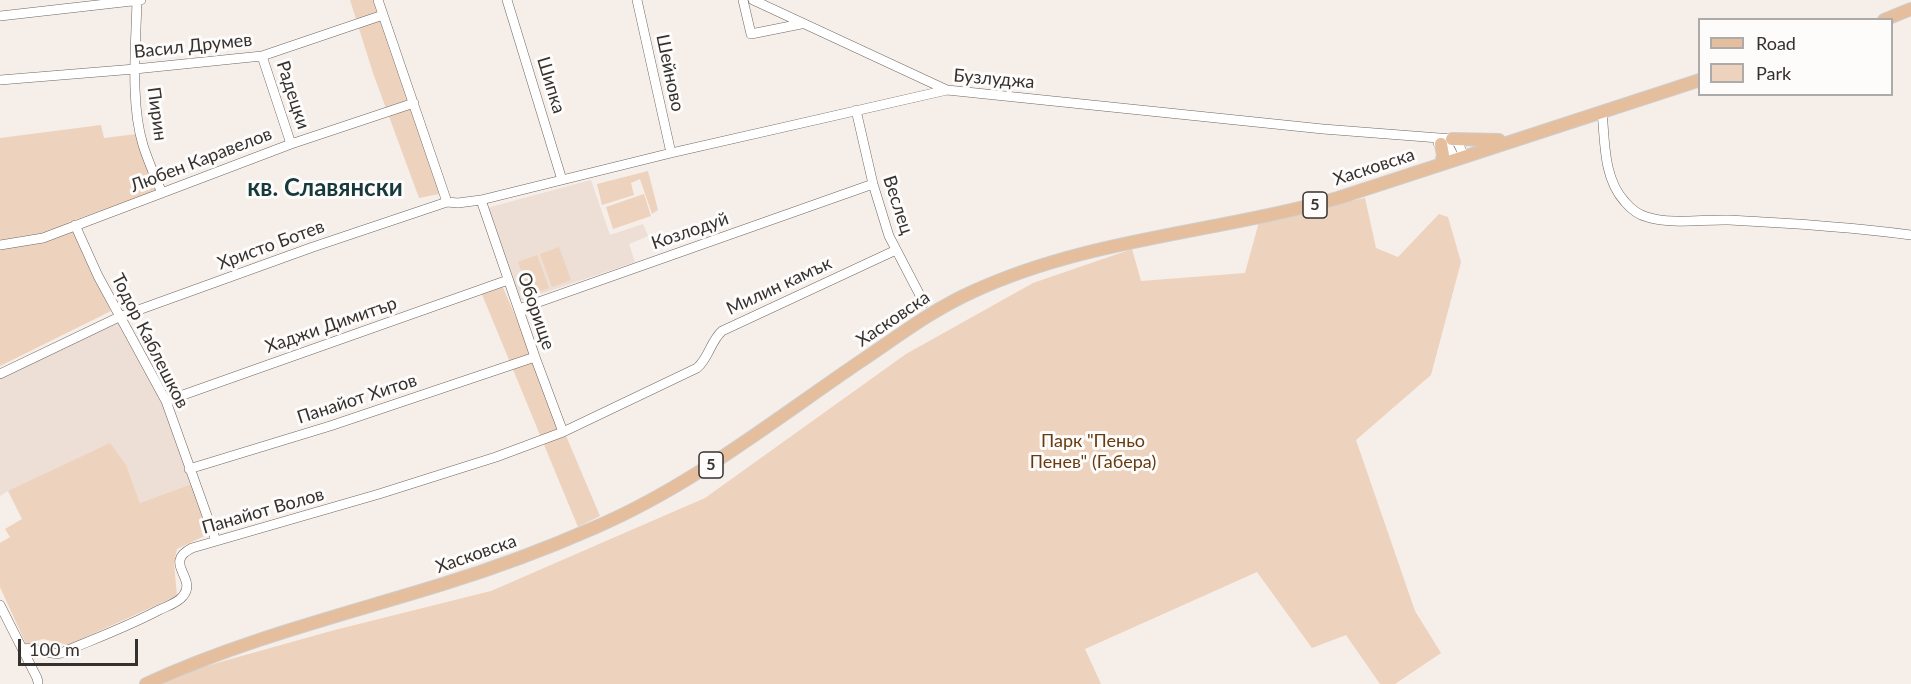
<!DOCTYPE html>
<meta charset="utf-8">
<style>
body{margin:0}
#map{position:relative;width:1911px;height:684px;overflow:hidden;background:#f6eee8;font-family:Lato,sans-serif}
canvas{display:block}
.legend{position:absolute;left:1698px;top:18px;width:195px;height:78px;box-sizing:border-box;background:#fefcfb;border:2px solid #adaba9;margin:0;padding:8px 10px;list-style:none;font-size:18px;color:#34312f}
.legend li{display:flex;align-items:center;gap:12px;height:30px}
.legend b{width:30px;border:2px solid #adaba9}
.scale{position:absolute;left:18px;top:639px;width:120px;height:27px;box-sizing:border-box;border:3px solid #34312f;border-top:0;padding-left:8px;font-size:18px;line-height:21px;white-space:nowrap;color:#34312f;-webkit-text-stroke:4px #fefcfb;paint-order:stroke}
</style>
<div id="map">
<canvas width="1911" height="684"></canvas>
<ul class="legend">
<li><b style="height:8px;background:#e5be9d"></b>Road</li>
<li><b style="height:16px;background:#edd2bd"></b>Park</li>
</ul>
<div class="scale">100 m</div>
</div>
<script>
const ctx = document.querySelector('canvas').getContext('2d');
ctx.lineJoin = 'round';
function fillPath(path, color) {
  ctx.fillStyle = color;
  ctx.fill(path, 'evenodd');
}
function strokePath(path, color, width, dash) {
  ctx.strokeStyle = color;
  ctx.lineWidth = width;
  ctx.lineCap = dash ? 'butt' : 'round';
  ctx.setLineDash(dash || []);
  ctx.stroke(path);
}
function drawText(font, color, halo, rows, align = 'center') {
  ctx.font = font + ' Lato,sans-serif';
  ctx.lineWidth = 6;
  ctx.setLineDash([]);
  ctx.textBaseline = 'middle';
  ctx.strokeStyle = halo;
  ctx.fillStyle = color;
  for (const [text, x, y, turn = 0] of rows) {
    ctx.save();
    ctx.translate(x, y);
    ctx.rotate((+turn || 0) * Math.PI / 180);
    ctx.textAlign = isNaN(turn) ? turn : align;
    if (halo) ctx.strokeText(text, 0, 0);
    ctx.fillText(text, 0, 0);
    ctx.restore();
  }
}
const built = new Path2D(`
 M591,180L610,235L643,224L648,236L629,244L635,262L520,301L487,208Z
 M116,320L161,397L194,483L140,503L126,466L8,491L0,496V377Z`);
const green = new Path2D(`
 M350,0H379L444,193L419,198L373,73Z
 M101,125L104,138L137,134L140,150L156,191L69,222L111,311L0,366V138Z
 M648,171L658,210L652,214L640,179L631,183L634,195L602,205L597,184Z
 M644,194L651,216L613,229L606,207Z
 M1365,198L1376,248L1398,257L1439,214L1448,217L1461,262L1431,375L1356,440L1415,611L1441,653L1395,684H1380L1346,635L1312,648L1257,572L1085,649L1101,684H163L199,668L331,631L491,591L705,498L906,354L1033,283L1132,249L1141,281L1245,273L1259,222L1277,216Z
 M559,247L571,280L552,287L540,254Z
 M537,255L549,288L530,295L518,262Z
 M502,285L600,516L578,527L481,292Z
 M110,443L126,465L140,503L194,483L213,532L177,549L174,563L177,596L68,645L43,639L26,644L0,587V543L10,537L5,529L22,519L8,491Z`);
const minor = new Path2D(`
 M137,0C136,44 130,103 143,145C148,161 155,177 162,193
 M378,0L447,202
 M507,0L562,180
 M637,0L671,153
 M743,0L751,34L801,24
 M753,0L947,90
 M0,16L141,0
 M262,56L291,144
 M0,80L135,69L262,56L383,15
 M856,110L873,184L889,236L924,303
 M1602,111C1605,141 1603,178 1625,202C1631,209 1639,215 1647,217C1673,225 1703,219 1729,220C1790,223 1850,227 1911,235
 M1438,143L1450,149L1455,159
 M481,200L535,357L563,432
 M75,225L98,276L166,401L216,541
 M0,245L43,238L291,144L414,103
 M519,309L873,184
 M0,374L119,317L313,247L447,202L458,203L481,200L671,153L947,90L1323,129L1452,139L1458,143L1464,156
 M166,401L508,280
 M189,469L330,426L535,357
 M0,605L37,678L38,682
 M23,649C37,646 47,656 61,653C94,639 127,627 159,610C167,606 178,603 183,596C198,578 162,563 192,548L379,494L496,457L563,432L697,368C709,358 710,342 722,331L896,250`);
const major = new Path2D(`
 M1884,20L1911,9
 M1452,139L1499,140
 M1441,144L1443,155L1441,164
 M146,684C241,640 343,615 443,584C495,568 546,549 596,527C693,485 774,420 861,361C897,337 932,310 972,292C1088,238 1216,233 1338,198L1700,80`);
const shields = [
 [1315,205,24],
 [711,465,24]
];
const shieldNames = [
 ["5",1315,205],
 ["5",711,465]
];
const streetNames = [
 ["Васил Друмев",193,46,-6],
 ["Шейново",670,73,78],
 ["Бузлуджа",994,79,5],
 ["Шипка",551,85,73],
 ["Радецки",293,95,72],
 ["Пирин",157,114,82],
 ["Любен Каравелов",201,160,-21],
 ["Хасковска",1374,167,-18],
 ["Веслец",898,205,72],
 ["Козлодуй",690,231,-19],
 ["Христо Ботев",271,245,-20],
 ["Милин камък",779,286,-25],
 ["Оборище",536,311,71],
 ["Хасковска",893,319,-34],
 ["Хаджи Димитър",331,325,-19],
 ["Тодор Каблешков",150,341,63],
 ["Панайот Хитов",357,399,-18],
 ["Панайот Волов",263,511,-16],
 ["Хасковска",476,554,-19]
];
const parkNames = [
 ["Парк \"Пеньо",1093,441],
 ["Пенев\" (Габера)",1093,462]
];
const districtNames = [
 ["кв. Славянски",325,188]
];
fillPath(built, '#eddfd5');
fillPath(green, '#edd2bd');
strokePath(minor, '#6e6762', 10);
strokePath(major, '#cececd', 14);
strokePath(minor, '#fff', 9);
strokePath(major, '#e5be9d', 12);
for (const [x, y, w] of shields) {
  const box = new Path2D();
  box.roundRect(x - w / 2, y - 13, w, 26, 4.5);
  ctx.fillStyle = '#fefcfb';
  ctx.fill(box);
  strokePath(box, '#34312f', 1.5);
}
drawText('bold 16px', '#34312f', null, shieldNames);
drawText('18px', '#34312f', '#fefcfb', streetNames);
drawText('18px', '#673b10', '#fefcfb', parkNames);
drawText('bold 24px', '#17393c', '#fefcfb', districtNames);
</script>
